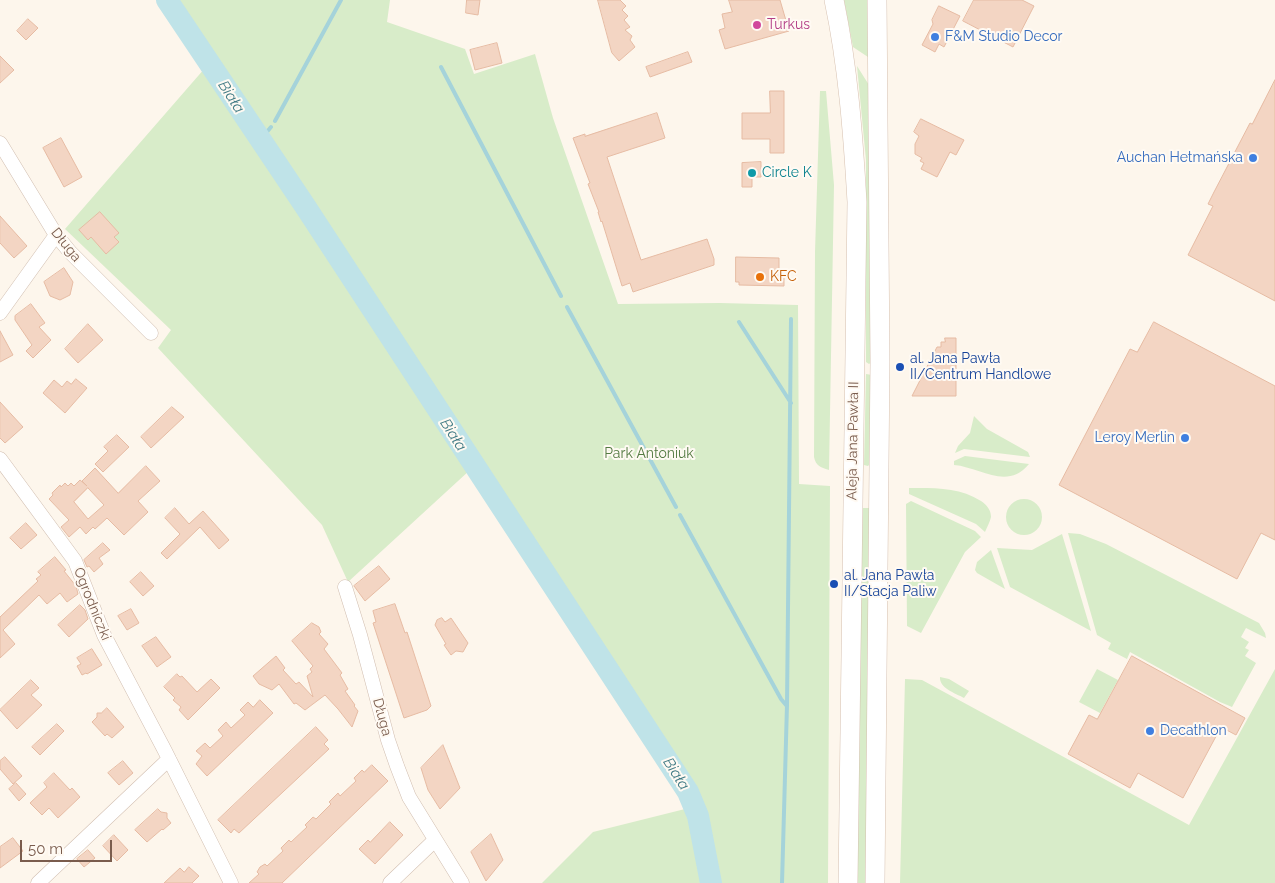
<!DOCTYPE html>
<meta charset="utf-8">
<style>
body{margin:0}
#map{position:relative;width:1275px;height:883px;overflow:hidden;background:#fdf6ec;font-family:Raleway,sans-serif}
canvas{display:block}
.scale{position:absolute;left:20px;top:840px;width:92px;height:22px;box-sizing:border-box;border:2px solid #7a5c4d;border-top:0;padding-left:6px;font-size:15px;line-height:18px;white-space:nowrap;color:#7a5c4d;-webkit-text-stroke:4px #fffaf3;paint-order:stroke}
</style>
<div id="map">
<canvas width="1275" height="883"></canvas>
<div class="scale">50 m</div>
</div>
<script>
const ctx = document.querySelector('canvas').getContext('2d');
ctx.lineJoin = 'round';
function fillPath(path, color) {
  ctx.fillStyle = color;
  ctx.fill(path, 'evenodd');
}
function strokePath(path, color, width, dash) {
  ctx.strokeStyle = color;
  ctx.lineWidth = width;
  ctx.lineCap = dash ? 'butt' : 'round';
  ctx.setLineDash(dash || []);
  ctx.stroke(path);
}
function drawText(font, color, halo, rows, align = 'center') {
  ctx.font = font + ' Raleway,sans-serif';
  ctx.lineWidth = 4;
  ctx.setLineDash([]);
  ctx.textBaseline = 'middle';
  ctx.strokeStyle = halo;
  ctx.fillStyle = color;
  for (const [text, x, y, turn = 0] of rows) {
    ctx.save();
    ctx.translate(x, y);
    ctx.rotate((+turn || 0) * Math.PI / 180);
    ctx.textAlign = isNaN(turn) ? turn : align;
    if (halo) ctx.strokeText(text, 0, 0);
    ctx.fillText(text, 0, 0);
    ctx.restore();
  }
}
const green = new Path2D(`
 M167,0H390L387,22L465,49L474,74L535,54L553,118L618,304L720,303L798,305L799,484L830,486L828,883H714L700,811L691,791Z
 M844,0H868V57L853,47Z
 M857,66L869,85L872,362L869,364L866,362V160Z
 M205,68L470,470L348,582L322,525L158,348L171,330L65,229Z
 M820,91H826L834,185L829,470C820,467 816,466 814,457L815,252Z
 M866,374L872,375L871,463L868,466L864,465Z
 M974,416L987,429L1028,452L1030,457L964,449L955,453L958,446L970,433Z
 M965,456L1029,464C1007,491 980,467 954,465V461Z
 M909,488C935,488 959,487 981,501C987,505 991,510 991,517C990,522 987,527 985,532L976,524L909,494Z
 M1006 517a18 18 0 1 1 36 0a18 18 0 1 1-36 0Z
 M911,501L975,531L981,537L965,552L921,633L907,626L906,504Z
 M859,508H872L867,883H855Z
 M1068,533L1080,534L1106,544L1259,623L1265,633L1266,638L1246,628L1241,637L1249,642L1245,648L1249,650L1245,656L1256,663L1232,707L1220,702L1130,652L1127,659L1108,649L1111,643L1097,635Z
 M1062,534L1091,631L1010,587L997,548L1032,550Z
 M991,550L1005,589L977,573L975,570L977,562Z
 M1097,669L1118,680L1100,713L1079,702Z
 M1275,669V883H900L905,679L922,680L1189,825Z
 M940,677L949,679L969,691L964,698C955,693 939,688 940,677Z
 M689,808L703,883H542L593,832Z`);
const stream = new Path2D(`
 M441,67L561,296
 M275,121L341,0
 M260,140L271,127
 M567,307L676,507
 M739,322L791,403
 M680,515L781,699L786,705
 M782,883L787,705L791,319`);
const river = new Path2D(`
 M167,0L305,206L688,792L698,816L711,883`);
const building = new Path2D(`
 M467,0H480L478,15L466,13Z
 M598,0H620L626,6L622,10L628,16L624,20L630,27L625,30L632,36L630,40L635,47L619,61L612,53Z
 M729,0H780L789,31L725,49L719,30L725,28L722,14L732,12Z
 M974,0H1022L1034,6L1013,47L963,21Z
 M939,6L960,16L944,47L939,44L935,52L922,45L933,24L932,20Z
 M28,19L38,28L26,40L17,31Z
 M497,43L502,63L475,70L470,50Z
 M688,52L692,62L650,77L646,67Z
 M0,56L14,70L0,83Z
 M1275,80V301L1188,255L1213,206L1208,204L1214,192L1250,123L1252,124Z
 M770,91H784V153H770V139H742V113H770Z
 M657,113L665,138L607,157L641,260L707,239L714,259V265L633,292L630,283L622,286L602,221L601,222L598,212H599L588,184L590,183L573,138L585,134V136Z
 M921,119L964,140L956,155L950,152L937,177L921,169L924,163L920,161L922,158L915,154V144L919,136L914,132Z
 M61,138L82,177L64,187L43,148Z
 M761,162V177H752V187H742V163Z
 M100,212L119,233L114,237L119,242L106,254L91,237L88,240L79,230Z
 M0,216L27,246L14,258L0,243Z
 M736,257L779,258V271H784V286L739,285V282H736Z
 M64,268L73,282L70,295L60,300L50,296L44,282Z
 M31,304L45,323L39,327L51,340L33,358L26,351L32,345L15,320V316Z
 M1154,322L1275,386V540L1261,533L1237,579L1059,485L1130,349L1137,352Z
 M88,324L103,340L78,363L65,349Z
 M0,331L13,355L0,362Z
 M945,338H956V396H912L937,347H941V342H945Z
 M76,379L87,388L65,413L43,393L54,380L62,387L67,381L71,384Z
 M0,402L23,427L5,443L0,438Z
 M172,407L184,417L151,448L141,437Z
 M117,435L129,447L103,472L95,464L108,451L104,447Z
 M146,466L160,481L138,501L148,512L124,535L107,518L95,529L93,527L86,534L80,527L69,537L61,527L69,520L49,499L53,495L52,493L60,485L61,487L65,483L68,486L71,483L74,486L80,480L87,486L82,481L95,468L118,493ZM88,488L104,505L88,519L74,502Z
 M175,508L189,524L203,511L229,540L219,549L200,527L167,559L161,553L180,534L165,518Z
 M26,523L37,535L21,549L10,538Z
 M103,543L110,550L99,558L103,564L94,572L89,566L87,567L84,560Z
 M55,557L66,570L64,571L76,586L78,594L67,602L60,593L47,604L39,595L3,630L15,644L0,658V617L38,581L36,579L41,575L38,572Z
 M379,566L390,579L365,601L354,586Z
 M141,572L154,586L143,596L130,582Z
 M395,604L405,633L407,632L431,706L427,710L404,718L373,623L376,622L373,611Z
 M80,605L85,610L88,619L69,637L58,625Z
 M131,609L139,623L127,630L118,616Z
 M442,618L445,622L451,618L468,643L463,652L456,651L451,655L444,645L446,644L435,625L437,620Z
 M312,623L319,627L321,632L319,634L328,644L324,649L342,673L340,675L348,689L345,691L355,705L354,706L358,711L352,727L338,709L325,695L305,710L296,703L294,704L279,684L272,690L259,684L253,676L276,656L285,668L283,670L296,684L299,682L313,697L307,676L312,672L310,669L313,666L292,641Z
 M156,637L171,657L157,667L142,646Z
 M92,649L102,665L87,674L86,673L82,675L77,666L81,664L77,658Z
 M1132,656L1245,718L1236,735L1221,727L1183,798L1138,773L1130,788L1068,754L1089,715L1097,719Z
 M177,674L180,677L182,676L197,692L211,679L220,688L188,720L179,710L181,707L173,700L175,698L164,687Z
 M31,680L39,688L31,695L42,705L17,729L0,710Z
 M260,700L273,713L207,776L196,764L202,756L196,751L205,743L210,748L223,736L218,730L226,722L231,728L245,715L240,710L248,702L253,707Z
 M107,708L124,727L112,738L107,734L105,736L92,722L97,717V713H101Z
 M57,724L64,731L40,755L32,747Z
 M316,727L328,740L324,744L329,749L239,833L234,829L231,833L218,820Z
 M443,745L460,788L440,809L428,790L421,768Z
 M5,757L22,776L13,784L0,769V761Z
 M123,761L133,773L119,785L108,773Z
 M372,765L388,781L307,859L282,883H249L259,874L257,872L260,867L265,864L267,866L283,851L281,848L289,840L291,842L307,827L305,825L313,817L316,819L331,804L329,802L338,793L340,796L356,781L354,778L362,770L364,772Z
 M54,773L70,790L72,788L80,797L58,818L49,808L42,815L30,803L47,787L44,783Z
 M16,783L26,794L19,801L9,789Z
 M158,809L161,812L167,813V818L171,823L163,830L162,829L147,842L135,830Z
 M390,822L403,835L375,864L359,849L368,840L370,842Z
 M491,834L503,860L486,881L471,852Z
 M114,835L128,850L117,861L103,846Z
 M13,838L23,851L0,868V847Z
 M88,850L95,858L84,867L77,859Z
 M189,867L199,876L192,883H164L180,868L184,872Z`);
const minor = new Path2D(`
 M0,143L56,235L70,252L151,333
 M0,313L56,235
 M0,459L75,561L104,635L165,751L231,883
 M345,587L360,635L388,740L397,766L409,797L462,883
 M38,883L169,759
 M390,883L435,840`);
const secondary = new Path2D(`
 M834,0C848,66 853,134 857,202L848,883
 M875,883L880,361L877,0`);
const markers = [
 [757,25,5,"#d1479c"],
 [935,37,5,"#3f7fe0"],
 [1253,158,5,"#3f7fe0"],
 [752,173,5,"#0f9aa8"],
 [760,277,5,"#e8710a"],
 [900,367,5,"#1a4fb4"],
 [1185,438,5,"#3f7fe0"],
 [834,584,5,"#1a4fb4"],
 [1150,731,5,"#3f7fe0"]
];
const hotelNames = [
 ["Turkus",767,25]
];
const shopNames = [
 ["F&M Studio Decor",945,37],
 ["Auchan Hetmańska",1243,158,"right"],
 ["Leroy Merlin",1175,438,"right"],
 ["Decathlon",1160,731]
];
const cultureNames = [
 ["Circle K",762,173]
];
const streetNames = [
 ["Długa",66,245,51],
 ["Aleja Jana Pawła II",853,441,-89],
 ["Ogrodniczki",92,604,68],
 ["Długa",382,717,75]
];
const foodNames = [
 ["KFC",770,277]
];
const transitNames = [
 ["al. Jana Pawła",910,359],
 ["II/Centrum Handlowe",910,375],
 ["al. Jana Pawła",844,576],
 ["II/Stacja Paliw",844,592]
];
const parkNames = [
 ["Park Antoniuk",649,454]
];
const waterNames = [
 ["Biała",231,97,57],
 ["Biała",453,435,57],
 ["Biała",676,774,57]
];
fillPath(green, '#d8ecc9');
strokePath(stream, '#a5d3da', 4);
strokePath(river, '#bfe3e8', 22);
fillPath(building, '#f3d5c3');
strokePath(building, '#e6bba3', 1);
strokePath(minor, '#d1beb0', 15);
strokePath(secondary, '#d6c0b0', 20);
strokePath(minor, '#fff', 14);
strokePath(secondary, '#fff', 19);
for (const [x, y, r, color] of markers) {
  const dot = new Path2D();
  dot.arc(x, y, r, 0, 2 * Math.PI);
  ctx.fillStyle = color;
  ctx.fill(dot);
  strokePath(dot, '#fffaf3', 2);
}
drawText('14px', '#b23c85', '#fffaf3', hotelNames, 'left');
drawText('14px', '#366cbe', '#fffaf3', shopNames, 'left');
drawText('14px', '#0d838f', '#fffaf3', cultureNames, 'left');
drawText('14px', '#7a5c4d', '#fffaf3', streetNames);
drawText('14px', '#c56008', '#fffaf3', foodNames, 'left');
drawText('14px', '#164399', '#fffaf3', transitNames, 'left');
drawText('14px', '#537a41', '#fffaf3', parkNames);
drawText('italic 15px', '#437c86', '#fffaf3', waterNames);
</script>
